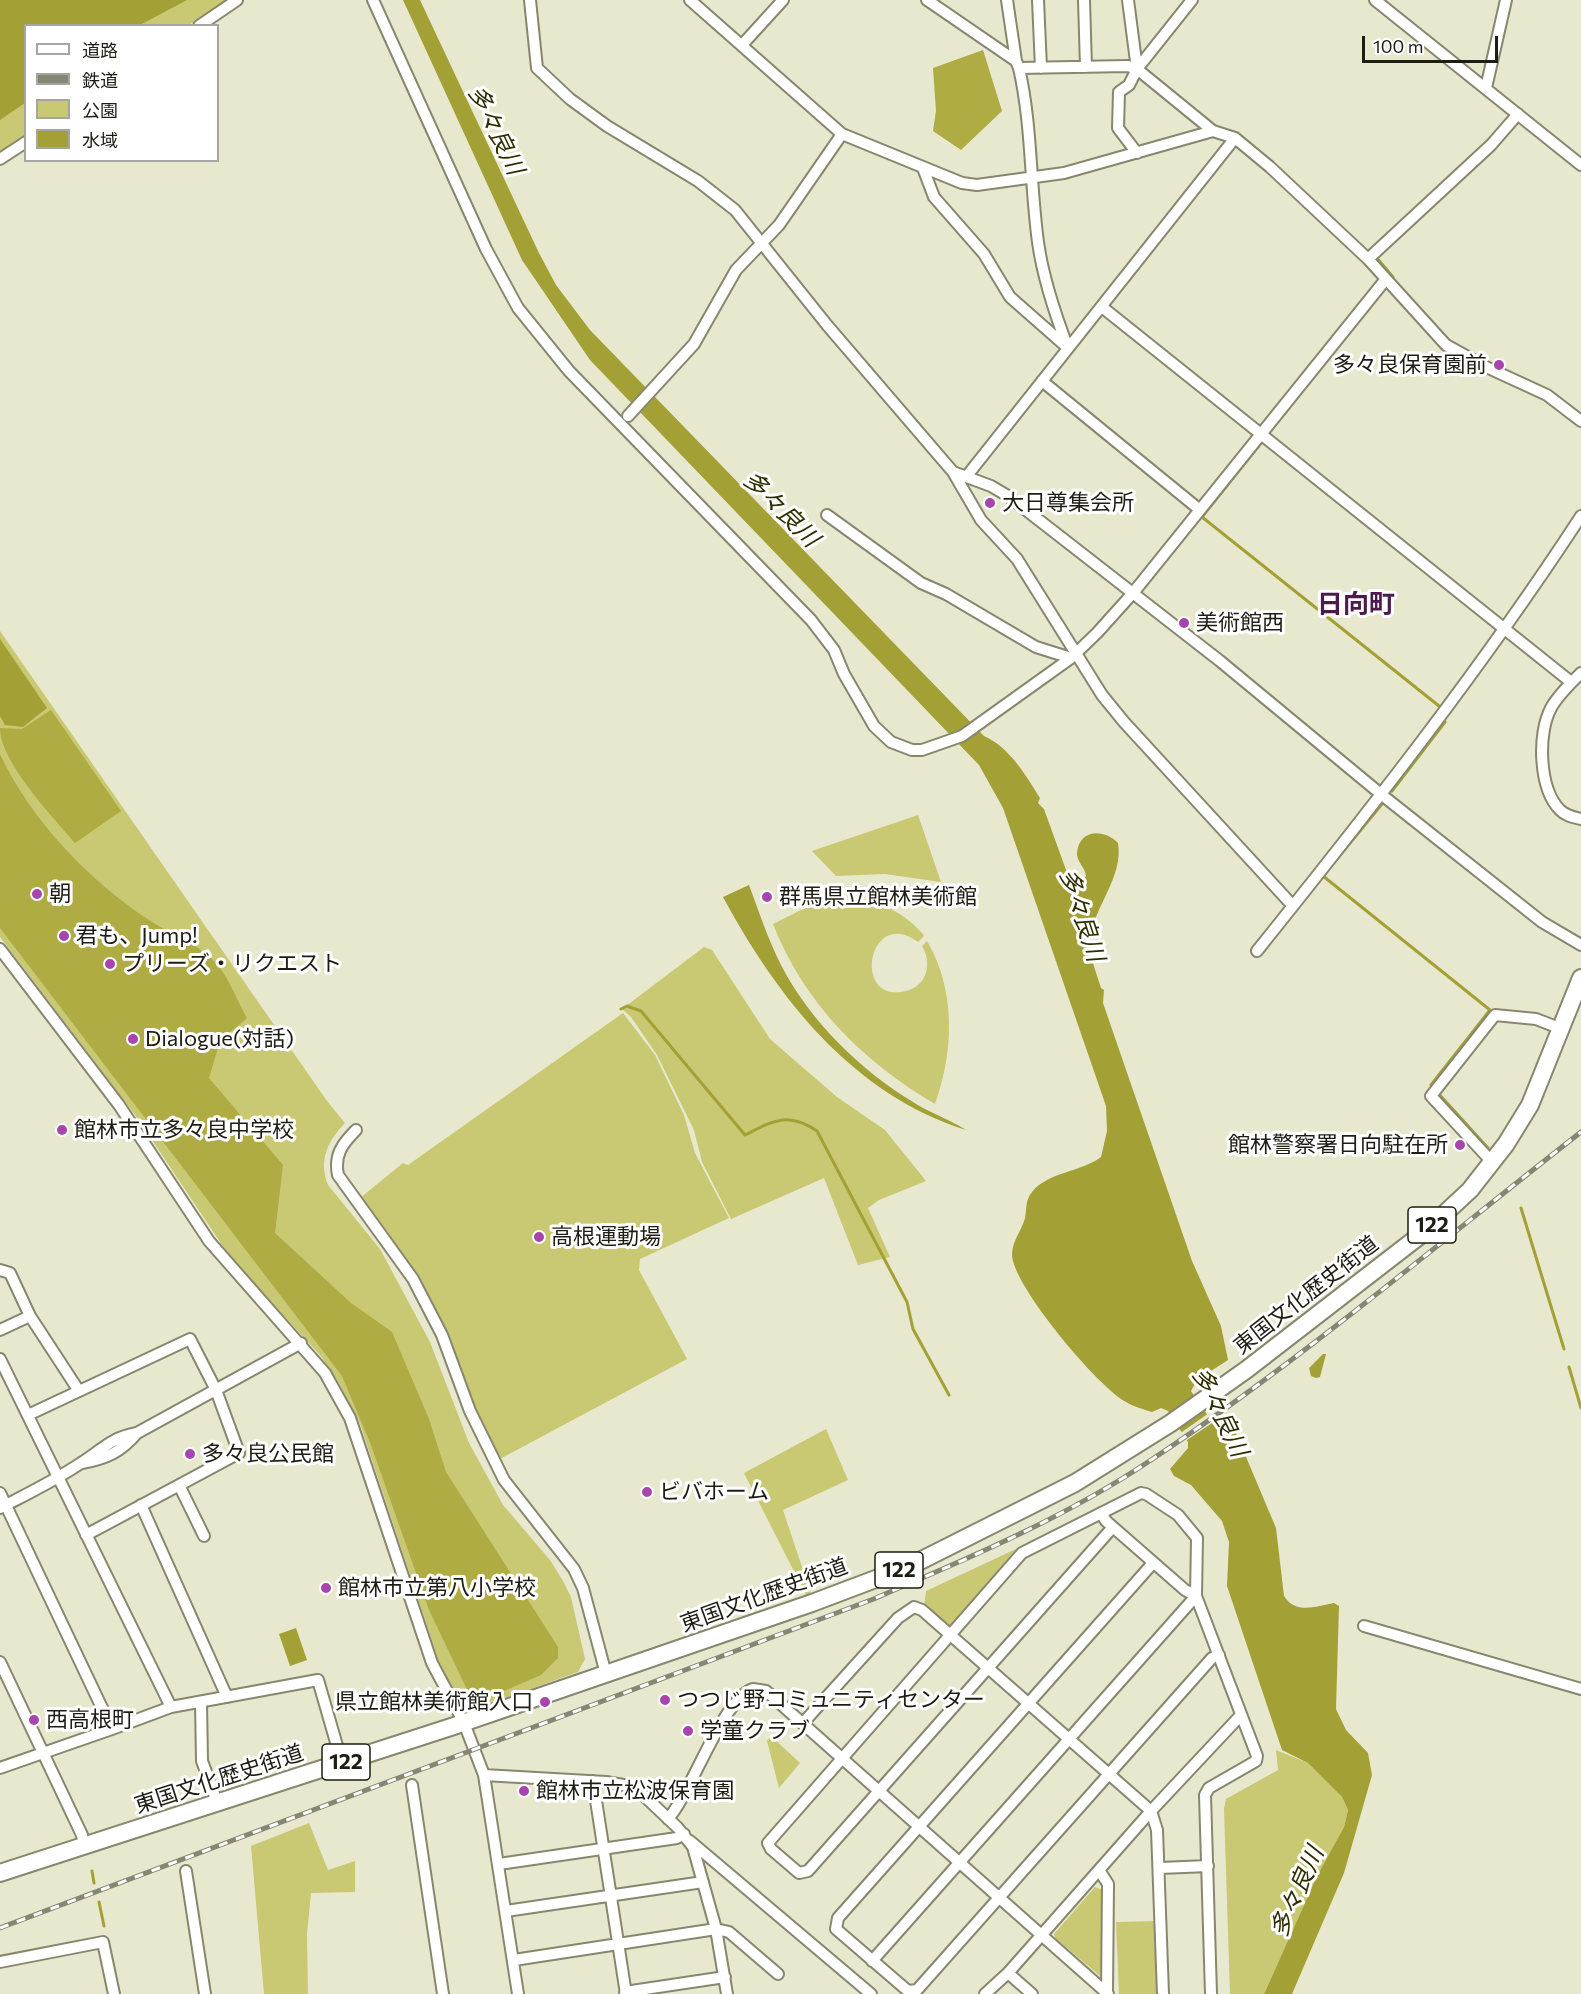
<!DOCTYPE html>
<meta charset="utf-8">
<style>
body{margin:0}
#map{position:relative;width:1581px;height:1994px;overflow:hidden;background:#e8e8ce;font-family:Commissioner,"Noto Sans JP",sans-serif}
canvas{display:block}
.legend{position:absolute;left:24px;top:24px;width:195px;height:138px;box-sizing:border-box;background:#fff;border:2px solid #a5a5a1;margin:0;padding:8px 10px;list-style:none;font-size:18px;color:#1d1d13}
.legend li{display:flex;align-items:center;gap:12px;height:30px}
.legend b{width:30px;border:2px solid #a5a5a1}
.scale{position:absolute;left:1362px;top:36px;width:136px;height:27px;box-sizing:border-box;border:3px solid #1d1d13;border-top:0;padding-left:8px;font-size:18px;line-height:21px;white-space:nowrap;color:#1d1d13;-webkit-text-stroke:4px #fff;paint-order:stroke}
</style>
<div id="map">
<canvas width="1581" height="1994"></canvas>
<ul class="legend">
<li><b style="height:8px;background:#fff"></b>道路</li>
<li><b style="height:8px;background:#868674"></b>鉄道</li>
<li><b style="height:16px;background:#c9c873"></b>公園</li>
<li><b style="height:16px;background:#a3a135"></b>水域</li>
</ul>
<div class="scale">100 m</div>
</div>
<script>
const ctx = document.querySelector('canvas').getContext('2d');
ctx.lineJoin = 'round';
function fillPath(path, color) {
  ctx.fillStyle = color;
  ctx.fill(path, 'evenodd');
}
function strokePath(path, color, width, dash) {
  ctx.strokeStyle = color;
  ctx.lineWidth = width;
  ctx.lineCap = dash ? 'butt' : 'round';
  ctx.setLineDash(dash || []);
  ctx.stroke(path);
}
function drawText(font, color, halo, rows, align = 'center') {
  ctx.font = font + ' Commissioner,"Noto Sans JP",sans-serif';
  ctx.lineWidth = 6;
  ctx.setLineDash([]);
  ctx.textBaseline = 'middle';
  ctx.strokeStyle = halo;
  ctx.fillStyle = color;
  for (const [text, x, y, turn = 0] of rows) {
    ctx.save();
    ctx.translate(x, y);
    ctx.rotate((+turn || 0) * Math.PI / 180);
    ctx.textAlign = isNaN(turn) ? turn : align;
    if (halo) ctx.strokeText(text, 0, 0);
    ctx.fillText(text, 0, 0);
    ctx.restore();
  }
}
const green = new Path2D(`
 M0,0H226L189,25L26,26L25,135L0,152Z
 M0,631L327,1101L345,1123C328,1141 318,1160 328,1185L380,1249L430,1342L469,1443L503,1505L550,1560L563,1581L571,1597L585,1659L578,1672L471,1710L463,1708L439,1662L360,1424L339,1383L320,1355L230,1257L138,1119L0,937Z
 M918,815L941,882L885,874L836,876L812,851Z
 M833,900C869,898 898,906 922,933L924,936L918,942C868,905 851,1005 906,991C928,986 932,962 922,946L927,941C956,990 954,1051 935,1104C862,1061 804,1003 773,924L815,903Z
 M704,947L712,950L770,1039L837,1097L885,1130L926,1181L879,1200L868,1208L890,1257L858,1265L824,1178L731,1219L702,1162L694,1130L657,1055L631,1017L622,1009Z
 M623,1013L655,1055L684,1115L695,1153L729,1218L640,1259L639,1270L687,1359L498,1460C476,1420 466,1374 446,1333C423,1283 393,1241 360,1198L403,1163L408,1165Z
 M826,1429L848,1480L783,1510L811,1594L807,1597L744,1473Z
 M1016,1549L953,1625H947L924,1606L926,1591Z
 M771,1736L800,1763L779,1788L767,1741Z
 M1276,1750L1308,1763L1342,1797L1348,1810L1344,1827L1317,1876L1264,1994H1230L1224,1809L1226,1799L1278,1770Z
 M309,1823L328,1870L355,1861V1892L311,1893L307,1934L308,1994H264L251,1846Z
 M1095,1887L1103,1890L1104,1976L1099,1975L1055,1938L1054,1934Z
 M1157,1921L1158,1994H1119L1116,1922Z`);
const forest = new Path2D(`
 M983,50L1002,111L961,150L933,131L936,111L933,68Z
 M51,710L121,811L75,843C53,817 0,762 0,728L22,729Z
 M0,754C30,819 89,881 149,920C169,933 194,942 212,959C228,974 236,999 247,1018L220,1041L209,1078L283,1165L275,1233L351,1303L392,1332L429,1419L446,1472L558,1647V1658L541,1675L474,1704L429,1610L371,1445L342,1376L0,928Z`);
const water = new Path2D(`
 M0,0H187L140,25L26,26L25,103L0,120Z
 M403,0H420L539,253L556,285L590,330L984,736C1009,747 1026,775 1040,798L1038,803L1044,809L1070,881L1081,884L1086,876C1085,867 1077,862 1077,854C1078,829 1104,828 1118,843C1124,878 1092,908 1090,942C1089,956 1097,974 1101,988L1104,990L1103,1003L1192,1261L1221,1326L1228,1360L1197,1380L1191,1391L1213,1423L1220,1427L1227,1424L1233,1426L1276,1528L1284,1596C1296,1615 1316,1606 1334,1603L1339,1606L1336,1709L1346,1730L1368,1753L1372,1775L1344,1873L1292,1994H1264L1317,1876L1344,1827L1348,1810L1342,1797L1308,1763L1282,1750L1227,1586L1229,1542L1222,1521L1191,1485L1174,1476L1170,1469L1188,1448V1442L1168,1411L1161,1408L1152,1412C1143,1409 1134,1407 1126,1402C1096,1385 1021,1294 1013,1261C1009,1244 1021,1233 1025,1218C1027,1208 1025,1201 1032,1192C1048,1172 1081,1172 1101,1157L1107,1131L1106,1106L1003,808L979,765L590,360L522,260Z
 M0,639L47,708L23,727L5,725L0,716Z
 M749,885C759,912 768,939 781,965C810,1021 860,1070 913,1102C930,1113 949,1119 966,1130C852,1094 777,997 723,897Z
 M1323,1354H1326L1320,1377L1316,1378L1311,1376L1309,1368Z
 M296,1628L307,1660L290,1666L279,1634Z`);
const pier = new Path2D(`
 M1209,1413L1215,1421L1184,1442L1179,1434Z`);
const stream = new Path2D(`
 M1376,257L1393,277
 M1270,431L1288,409
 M1261,443L1202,517L1439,706
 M1392,791L1445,722
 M1382,804L1323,876L1490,1010L1431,1085
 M621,1009L627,1006L641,1011L745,1135C773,1121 788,1111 817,1131L907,1302L913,1329L949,1395
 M1438,1093L1488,1148
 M1521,1208L1564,1349
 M1569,1367L1581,1408
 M92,1871L94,1883
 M99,1902L104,1926`);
const minor = new Path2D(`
 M373,0L486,249L518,308L569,371L811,620L834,650L844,674L874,726L891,742L912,750H922L962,736L1071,658L1097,633L1133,593L1386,279
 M530,0L537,68L570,99L607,126L698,181L735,210L827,325L953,472L991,486L1008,496L1220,661L1382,795L1542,922L1581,945
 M690,0L842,134L962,183L977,185L1064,173L1213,131L1235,138L1270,167L1368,259L1446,345L1484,366L1547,395L1581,421
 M927,0L1016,61
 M1007,0L1016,61L1019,68L1128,66L1137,69L1213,131
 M1038,0L1041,68
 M1084,0L1086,67
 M1128,0L1137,69
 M1375,0L1581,165
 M199,26L237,0
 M742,45L783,0
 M1019,68C1032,125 1030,184 1038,242C1043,279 1055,314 1068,348
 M1486,88L1506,0
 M1137,153L1118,128L1119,92L1129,85L1137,69L1192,0
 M0,159L26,142
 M923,168L934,197L984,254L1010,297L1068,348
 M1368,259L1491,145L1518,114
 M1102,307L1571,682
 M1042,381L1200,510
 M628,416L694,344L736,270L779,225L842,134
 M953,472L981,520L1017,559L1102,695L1124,722L1293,906
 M966,477L1235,138
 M827,515L921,583L946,594L1036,647L1071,658
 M1581,673C1571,683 1558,695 1551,708C1537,734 1539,789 1560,810C1566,816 1573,817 1581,819
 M0,949L119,1105L209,1241L325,1373L350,1418L432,1663L464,1723L484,1775L518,1994
 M1257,951C1370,810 1482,668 1581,516
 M356,1130C342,1144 334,1155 338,1175L413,1279L442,1335L470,1411L504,1480L574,1569L583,1588L606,1674
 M1493,1163L1431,1096L1495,1015L1536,1019L1562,1029
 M0,1270L10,1273L30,1316L79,1391
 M0,1330L30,1316
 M0,1359L171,1707
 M28,1415L190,1339L216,1390L239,1453L86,1535
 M82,1463C106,1459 121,1452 137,1433
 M179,1485L204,1536
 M0,1493L112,1729L0,1768
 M141,1505L227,1697
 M0,1508C27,1494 56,1480 81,1463C103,1449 110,1438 137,1433L301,1343
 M1113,1527L808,1871L799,1873L771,1849L768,1843L1022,1553L1141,1493L1146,1494L1178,1515L1197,1538L1196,1596L1257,1756L1256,1761L1209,1788L1205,1795L1211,1994
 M1153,1563L838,1918L836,1929L908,1991L917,1990L1212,1658L1219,1655
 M1364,1626L1581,1689
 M0,1662L82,1835L84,1846
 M201,1702L202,1761L217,1802
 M803,1723L898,1618L914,1607L922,1610L1151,1811L1157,1830L1163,1994
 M112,1729L171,1707L318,1680L342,1763
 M484,1775L606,1782L629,1786L640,1792L678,1828L693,1847L716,1929L727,1994
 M593,1781L626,1994
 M412,1785L443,1994
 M668,1819C692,1792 722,1699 753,1689L766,1691L1108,1994
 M690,1841L871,1994
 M499,1864L677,1838L684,1834
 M1160,1868L1208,1866
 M1099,1870L1108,1884L1107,1993
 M186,1871L205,1994
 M506,1911L703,1882
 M514,1960L716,1929L729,1932L778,1974
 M872,1961L1196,1596L1185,1590L1106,1521L1101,1513
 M0,1962L103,1942L114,1994
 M1008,1973L1032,1994
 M625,1992L725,1977
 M985,1994L1008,1973L1151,1811L1241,1715`);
const highway = new Path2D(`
 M0,1873L454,1726L812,1603L910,1566L1075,1483L1171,1423L1246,1370L1427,1230L1470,1190L1506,1144L1530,1105L1581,978`);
const rail = new Path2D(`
 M0,1928L871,1600C967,1559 1065,1518 1151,1460C1301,1360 1439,1243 1581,1132`);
const markers = [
 [1499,365,6,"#a745ac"],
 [990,503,6,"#a745ac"],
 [1184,623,6,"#a745ac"],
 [37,894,6,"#a745ac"],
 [767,897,6,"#a745ac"],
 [64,936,6,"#a745ac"],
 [110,964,6,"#a745ac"],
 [133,1039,6,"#a745ac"],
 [62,1130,6,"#a745ac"],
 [1460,1145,6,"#a745ac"],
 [539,1237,6,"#a745ac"],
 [190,1454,6,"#a745ac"],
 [647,1492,6,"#a745ac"],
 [326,1588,6,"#a745ac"],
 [665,1700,6,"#a745ac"],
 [545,1702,6,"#a745ac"],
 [34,1720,6,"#a745ac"],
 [688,1731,6,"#a745ac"],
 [524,1791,6,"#a745ac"]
];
const shields = [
 [1432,1225,48],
 [899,1570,48],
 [346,1762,48]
];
const shieldNames = [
 ["122",1432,1225],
 ["122",899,1570],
 ["122",346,1762]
];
const poiNames = [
 ["多々良保育園前",1487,365,"right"],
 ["大日尊集会所",1002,503],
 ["美術館西",1196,623],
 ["朝",49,894],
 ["群馬県立館林美術館",779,897],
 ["君も、Jump!",76,936],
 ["プリーズ・リクエスト",122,964],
 ["Dialogue(対話)",145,1039],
 ["館林市立多々良中学校",74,1130],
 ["館林警察署日向駐在所",1448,1145,"right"],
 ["高根運動場",551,1237],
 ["多々良公民館",202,1454],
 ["ビバホーム",659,1492],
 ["館林市立第八小学校",338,1588],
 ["つつじ野コミュニティセンター",677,1700],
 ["県立館林美術館入口",533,1702,"right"],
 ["西高根町",46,1720],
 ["学童クラブ",700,1731],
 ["館林市立松波保育園",536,1791]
];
const streetNames = [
 ["東国文化歴史街道",1306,1295,-38],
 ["東国文化歴史街道",764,1595,-20],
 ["東国文化歴史街道",219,1779,-18]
];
const waterNames = [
 ["多々良川",496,130,64],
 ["多々良川",781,509,45],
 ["多々良川",1082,915,72],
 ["多々良川",1220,1412,64],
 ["多々良川",1297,1892,-66]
];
const quarterNames = [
 ["日向町",1356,604]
];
fillPath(green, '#c9c873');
fillPath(forest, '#aeac42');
fillPath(water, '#a3a135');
fillPath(pier, '#e8e8ce');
strokePath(stream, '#a3a135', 3);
strokePath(minor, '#87876f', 14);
strokePath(highway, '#87876f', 20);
strokePath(minor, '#fff', 10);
strokePath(highway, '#fff', 16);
strokePath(rail, '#868674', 5);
strokePath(rail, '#fff', 3, [9]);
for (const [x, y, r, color] of markers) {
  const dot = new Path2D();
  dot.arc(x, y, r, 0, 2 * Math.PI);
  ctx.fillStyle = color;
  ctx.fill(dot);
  strokePath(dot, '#fff', 2);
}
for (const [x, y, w] of shields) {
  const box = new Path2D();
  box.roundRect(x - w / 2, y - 18, w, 36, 4.5);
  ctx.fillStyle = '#fff';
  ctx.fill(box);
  strokePath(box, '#1d1d13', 1.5);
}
drawText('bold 21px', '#1d1d13', null, shieldNames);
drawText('22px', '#1d1d13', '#fff', poiNames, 'left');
drawText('22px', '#1d1d13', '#fff', streetNames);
drawText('italic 24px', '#2f2e00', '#fff', waterNames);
drawText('bold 26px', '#4a1b4c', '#fff', quarterNames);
</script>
